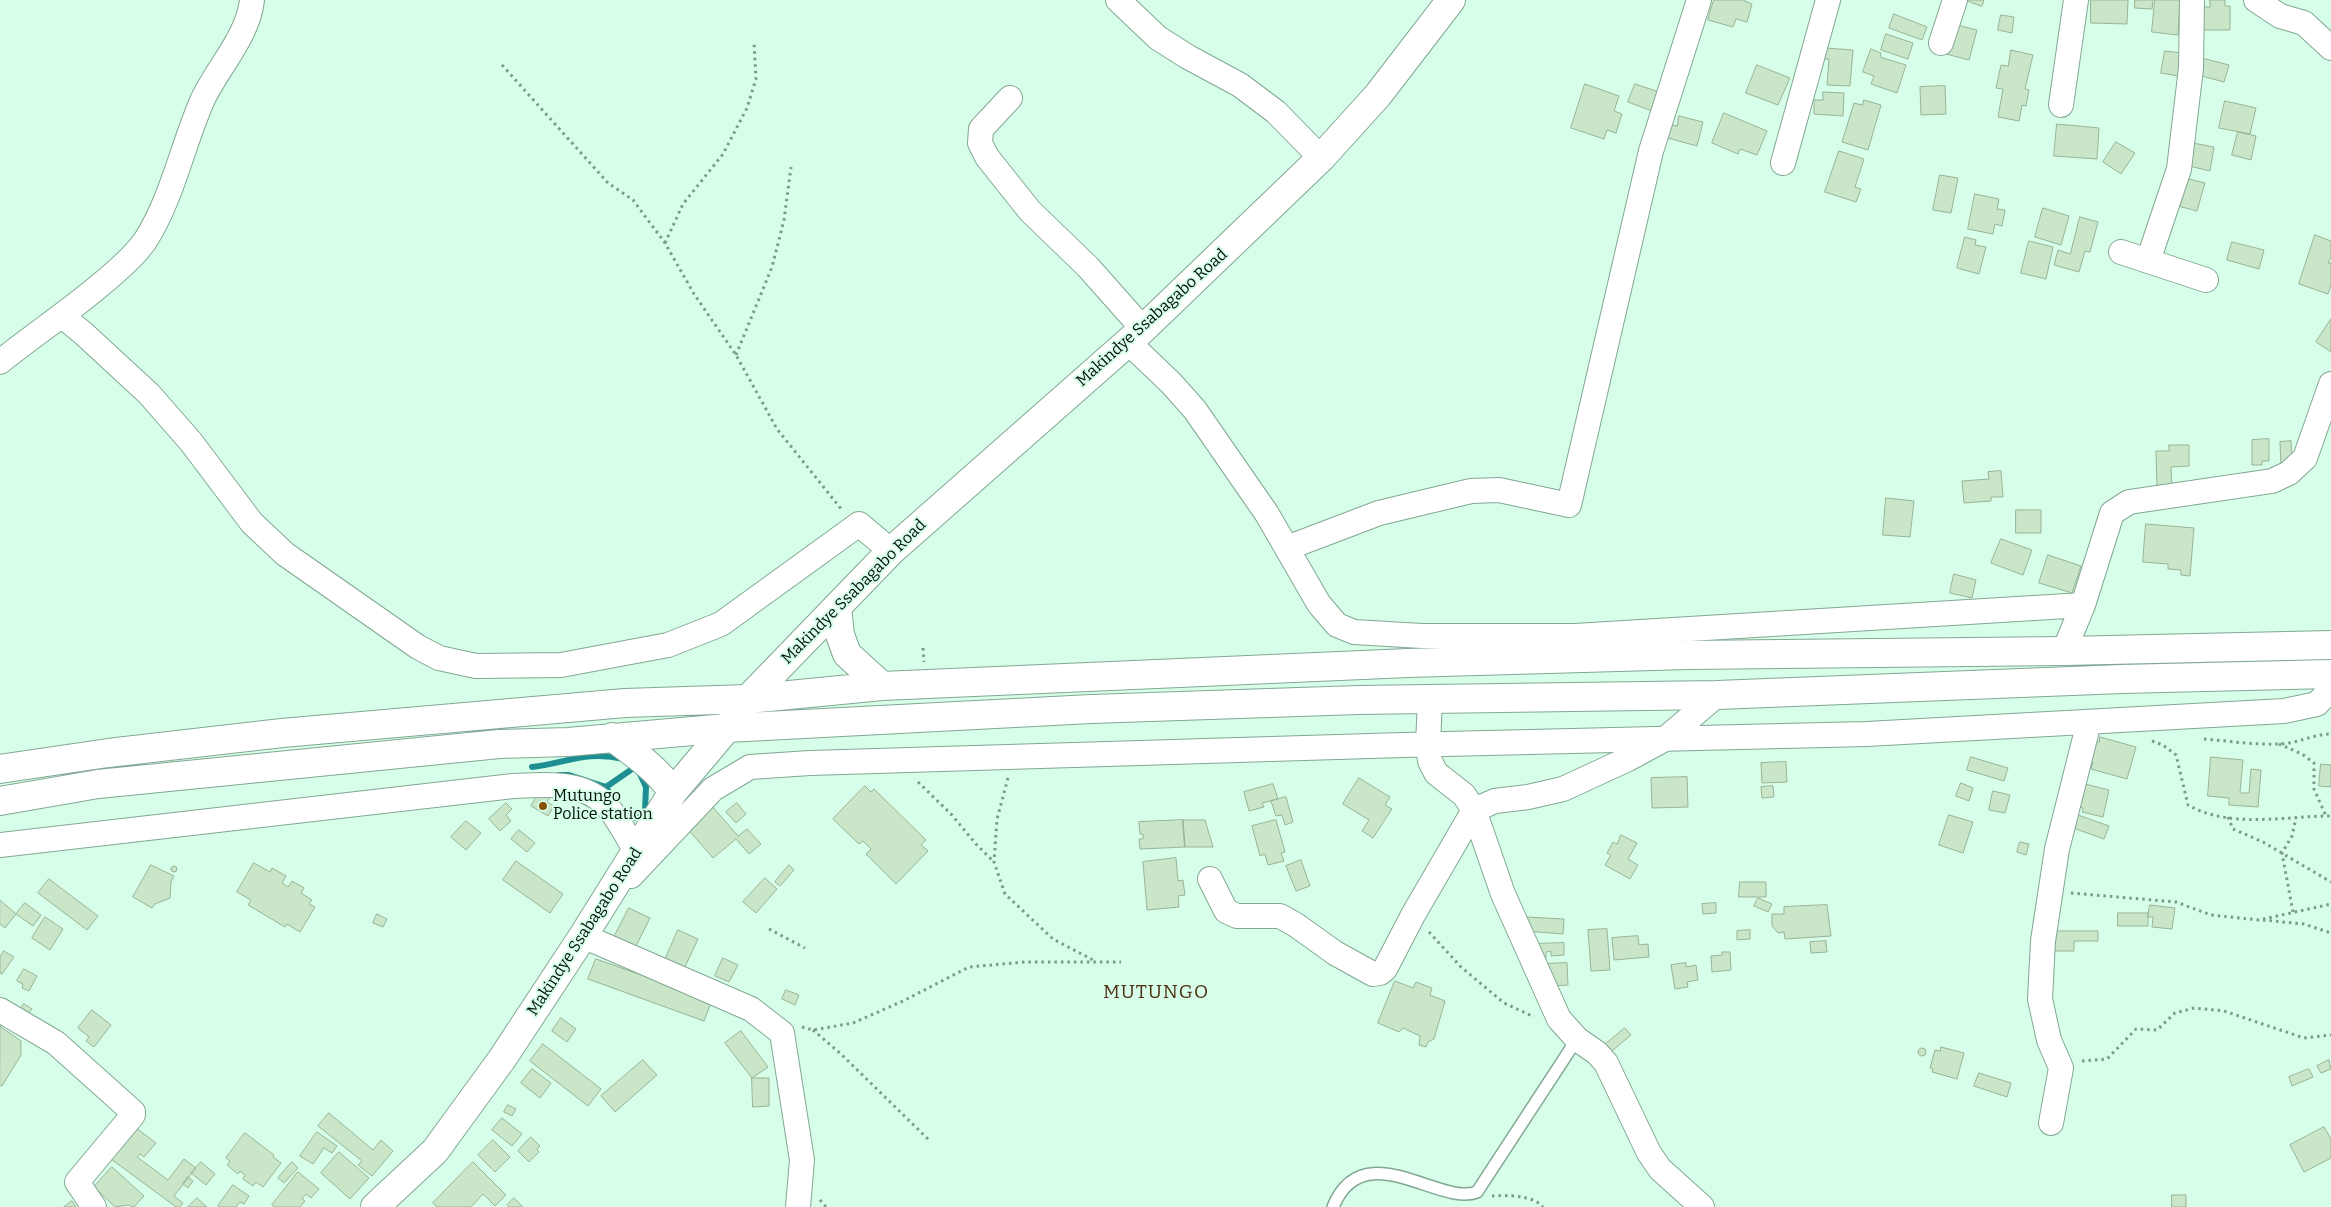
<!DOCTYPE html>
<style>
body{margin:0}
canvas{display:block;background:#d6fee8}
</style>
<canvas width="2331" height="1207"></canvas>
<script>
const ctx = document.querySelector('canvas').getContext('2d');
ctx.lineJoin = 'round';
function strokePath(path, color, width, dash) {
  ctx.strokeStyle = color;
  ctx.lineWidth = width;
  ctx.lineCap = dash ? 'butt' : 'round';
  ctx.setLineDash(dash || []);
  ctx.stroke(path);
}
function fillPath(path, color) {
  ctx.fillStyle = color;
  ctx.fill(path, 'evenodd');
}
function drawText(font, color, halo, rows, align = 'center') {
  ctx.font = font + ' Bitter,serif';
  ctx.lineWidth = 4;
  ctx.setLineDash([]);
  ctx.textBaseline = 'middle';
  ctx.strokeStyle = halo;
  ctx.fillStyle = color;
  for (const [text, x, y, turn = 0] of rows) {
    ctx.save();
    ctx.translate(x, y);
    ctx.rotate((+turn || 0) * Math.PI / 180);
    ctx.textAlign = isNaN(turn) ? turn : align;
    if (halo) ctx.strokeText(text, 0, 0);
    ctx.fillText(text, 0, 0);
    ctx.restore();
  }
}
const stream = new Path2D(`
 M532,767C568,763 585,750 624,759
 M559,775H569L606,787L613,799
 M606,787L635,767
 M624,812L629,818H638L645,811L646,787L639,772`);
const building = new Path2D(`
 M1714,0H1743L1752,4L1747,22L1736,19L1733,27L1708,20Z
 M1965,0H1984L1982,6Z
 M2091,0H2128L2127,24L2091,23Z
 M2135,0H2153L2152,9L2135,8Z
 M2155,0H2180L2178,35L2152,32Z
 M2210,0H2225V6H2230V30H2202L2203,7H2210Z
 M1894,14L1927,27L1922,40L1889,28Z
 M2001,15L2014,17L2012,33L1998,30Z
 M1953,24L1977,30L1969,60L1946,54Z
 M1886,34L1913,43L1908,59L1881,50Z
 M1826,48L1853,50L1850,86L1827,85L1829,59H1825Z
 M1871,49L1881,53L1880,57L1906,65L1897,93L1871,84L1874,76L1863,72Z
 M2011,50L2033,55L2025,89L2029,90L2026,106L2022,105L2019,121L1998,117L2003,89L1996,88L2001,65L2008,66Z
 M2165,51L2182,53L2178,76L2161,73Z
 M2202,58L2229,65L2224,82L2198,75Z
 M1757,65L1790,78L1778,105L1746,93Z
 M1585,84L1619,96L1614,111L1622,114L1616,133L1607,130L1604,139L1571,128Z
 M1635,84L1659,92L1652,111L1628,102Z
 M1945,86L1946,114L1921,115L1920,87Z
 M1823,92L1844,93L1843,116L1814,114V100H1823Z
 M1864,100L1881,105L1868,150L1842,142L1854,103L1862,105Z
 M2225,101L2256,108L2250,134L2219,128Z
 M1724,113L1767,131L1757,155L1740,149L1738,154L1712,143Z
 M1679,116L1703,122L1697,146L1664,137L1668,124L1677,126Z
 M2057,124L2099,128L2097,159L2054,156Z
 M2238,132L2256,136L2251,160L2232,155Z
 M2116,142L2135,153L2121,174L2103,162Z
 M2193,143L2214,147L2210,171L2189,166Z
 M1839,151L1864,159L1855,187L1861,189L1856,202L1825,192Z
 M1940,175L1958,178L1951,213L1933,210Z
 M2185,178L2205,183L2197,211L2178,206Z
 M1975,194L1999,199L1997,209L2005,210L2002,226L1995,224L1993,234L1968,229Z
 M2043,208L2069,216L2061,245L2035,237Z
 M2080,217L2098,222L2090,252L2085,251L2079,272L2054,265L2058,250L2070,254Z
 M2315,235L2331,241V257L2328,263H2331V285L2328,294L2299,284Z
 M1965,237L1976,240L1975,245L1986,247L1979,274L1957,268Z
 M2029,241L2053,247L2046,279L2021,273Z
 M2232,242L2264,250L2259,269L2227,260Z
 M2331,319V352L2316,342Z
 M2269,439V461H2262V465H2252V440Z
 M2291,441L2292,468H2281L2280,442Z
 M2169,445H2189V466L2171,467L2172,490H2157L2156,451H2169Z
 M2001,471L2003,497H1991V501L1964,503L1962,481L1989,479L1988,472Z
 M1886,498L1914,501L1910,537L1883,535Z
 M2016,510H2041V533H2016Z
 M2146,524L2194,528L2190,576L2181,575V570L2168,569V564L2143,562Z
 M2001,539L2032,550L2023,575L1991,563Z
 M2048,555L2081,566L2072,593L2039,583Z
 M1954,574L1976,580L1972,598L1950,593Z
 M2100,737L2136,747L2127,779L2091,769L2093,762L2088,761L2094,740L2099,742Z
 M1971,757L2008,768L2004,781L1967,770Z
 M2211,757L2243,760L2240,793H2249L2251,769L2261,770L2258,807L2229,805V798L2208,796Z
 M1786,762L1787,782L1762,783L1761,763Z
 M2321,764L2331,765V787L2319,786Z
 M1687,777L1688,807L1652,808L1651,778Z
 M1359,778L1390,797L1385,805L1392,809L1373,838L1362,831L1369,820L1343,804Z
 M1961,783L1973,788L1969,801L1956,796Z
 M1273,784L1278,799L1262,803L1264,807L1249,811L1244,792Z
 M2085,784L2109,790L2103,817L2082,812L2083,808L2079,807Z
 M865,786L871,792L874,789L926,840L921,845L928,851L896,884L866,854L871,849L863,841L859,844L833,819Z
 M1773,786L1774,797L1762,798L1761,787Z
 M540,791L550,797L547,802L554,806L548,816L531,806Z
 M1993,791L2010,795L2005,813L1989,810Z
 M1286,797L1293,822L1285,825L1282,815L1276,816L1271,801Z
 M506,803L512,809L506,815L511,821L500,831L489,819Z
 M737,803L746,814L736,823L726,812Z
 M712,806L738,836L747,829L761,844L749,854L736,839L713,858L687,828Z
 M1949,815L1973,822L1963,853L1939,845Z
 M2078,815L2109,826L2104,839L2073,828Z
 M1183,820H1205L1213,847H1185Z
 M1183,820L1185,847L1140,849L1139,839H1143V834H1140L1139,822Z
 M1276,820L1285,852L1281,853L1284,861L1268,865L1265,854L1260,856L1252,826Z
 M466,821L481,833L466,850L451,837Z
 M519,830L535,843L527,852L511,839Z
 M1621,835L1637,843L1628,859L1638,865L1630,879L1605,865L1611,855L1607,853L1613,842L1617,844Z
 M2020,842L2029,844L2026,855L2017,852Z
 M1176,858L1178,881L1183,880L1185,895L1178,896L1179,907L1147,910L1143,862Z
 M1301,860L1310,886L1296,891L1286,866Z
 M516,861L563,894L550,913L503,880Z
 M254,863L270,872L272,868L286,876L282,883L288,887L292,881L304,888L301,893L312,900L309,904L315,907L300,932L287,924L285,927L248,905L251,900L237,892Z
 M151,865L174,876L171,882L170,898L155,904L152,908L133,897Z
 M789,865L794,870L780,886L775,882Z
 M171 869a3 3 0 1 1 6 0a3 3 0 1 1-6 0Z
 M765,878L777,889L756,913L743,902Z
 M49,879L98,916L87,930L38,893Z
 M1740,882H1766V897H1739Z
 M1758,898L1772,904L1768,912L1754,906Z
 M0,900L16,914L5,928L0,924Z
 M25,903L41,915L33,926L16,914Z
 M1716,903V913L1703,914L1702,904Z
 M1827,905L1831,936L1785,939L1784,932L1778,933L1772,926V914H1784V907Z
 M2150,905L2175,908L2172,929L2152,927L2153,917H2148Z
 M629,908L650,918L633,952L612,941Z
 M2118,913H2148V926H2118Z
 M377,914L387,919L383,927L373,923Z
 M45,917L63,929L50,950L32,938Z
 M1526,917L1564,919L1563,934L1525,931Z
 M1607,929L1610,970L1591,971L1588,930Z
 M678,930L698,939L684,969L665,960Z
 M1750,930V939L1737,940V931Z
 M2055,931H2098V941H2074V951H2055Z
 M1638,936L1639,945L1648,944L1649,957L1614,960L1612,938Z
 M1826,941L1827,952L1811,953L1810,942Z
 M1564,943V955L1551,956V951L1546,952V958L1537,959L1532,944Z
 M4,951L14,957L2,974L0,973V957Z
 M1722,952H1730L1731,970L1712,972L1711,956L1722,955Z
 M723,958L738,965L729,982L715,976Z
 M596,959L712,1000L704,1021L588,979Z
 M1567,963L1568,985L1549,986L1543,964Z
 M1686,963V967L1696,965L1698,980L1687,982L1688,987L1675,989L1671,965Z
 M24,969L37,976L29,991L22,988L23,984L17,981Z
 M1395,981L1413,988L1416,982L1432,988L1430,995L1445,1001L1434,1039L1428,1042L1426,1047L1419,1045L1420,1036L1403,1028L1399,1032L1378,1023Z
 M786,990L799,995L795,1005L782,999Z
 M24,1004L32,1009L25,1018L18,1013Z
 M92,1010L111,1025L94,1047L86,1041L89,1037L78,1028Z
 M561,1018L576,1029L567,1042L552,1031Z
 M0,1022L1,1027L21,1041V1055L2,1086L0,1085Z
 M1625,1028L1631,1035L1607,1055L1601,1048Z
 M741,1031L768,1067L752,1078L725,1043Z
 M543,1044L601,1089L588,1106L530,1061Z
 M1941,1047L1964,1053L1957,1079L1932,1072L1933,1069L1930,1068L1935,1050L1940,1051Z
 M1918 1052a4 4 0 1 1 8 0a4 4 0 1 1-8 0Z
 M643,1060L657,1075L615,1112L601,1096Z
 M2329,1060L2331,1069L2321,1073L2317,1066Z
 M532,1069L551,1083L540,1098L521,1083Z
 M2309,1069L2313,1077L2292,1086L2289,1077Z
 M1979,1073L2011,1083L2007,1097L1974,1086Z
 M752,1078H769V1106L753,1107Z
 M508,1105L516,1109L512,1116L504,1112Z
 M329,1113L373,1150L381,1140L393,1151L372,1176L358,1165L362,1161L318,1126Z
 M502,1118L522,1134L512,1146L492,1130Z
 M131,1124L156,1143L144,1157L140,1154L137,1157L168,1180L184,1159L196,1168L174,1196L183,1203L180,1207H176L107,1156Z
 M2324,1127L2331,1139V1158L2304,1172L2290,1145Z
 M317,1132L337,1146L332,1153L324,1148L313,1164L300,1156Z
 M245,1133L274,1155L273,1157L281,1163L263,1187L256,1182L253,1186L243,1179L245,1175L240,1171L238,1174L227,1165L230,1161L226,1158Z
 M531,1137L540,1146L537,1149L539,1152L529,1162L518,1151Z
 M493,1140L510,1157L495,1172L478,1155Z
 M339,1152L369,1178L350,1199L321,1173Z
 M201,1162L215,1174L206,1185L191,1173Z
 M292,1162L298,1168L284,1183L278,1178Z
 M473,1162L506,1195L495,1206L483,1194L471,1207H437L433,1203Z
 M112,1167L144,1196L134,1207L128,1205L115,1207L94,1187Z
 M298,1172L319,1189L311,1198L306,1194L302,1199L305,1201L300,1207H275L272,1205Z
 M188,1177L193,1181L188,1188L183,1184Z
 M233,1185L249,1196L244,1204L240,1202L236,1207H220L218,1206Z
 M2172,1195H2186V1207H2172Z
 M197,1198L207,1207H188Z
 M514,1198L523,1207H509L507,1205Z
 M72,1201L76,1207H64Z`);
const path = new Path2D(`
 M502,65L608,183L633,200L665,243L694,294L736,355L777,429L842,510
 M665,243L683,204L723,154L747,108L756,79L754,42
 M736,355L772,267L784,220L791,167
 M923,648L924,662
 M2204,739C2229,741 2254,745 2278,744C2297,744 2313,734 2331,734
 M2152,741L2163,745L2176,755L2188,805C2230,829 2285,816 2331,816
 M2279,744L2302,754L2314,763V789L2326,816
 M1008,778L997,819L994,862L1005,894L1053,939L1095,961
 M918,782L951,814L976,844L994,862
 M2228,817L2233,829L2263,842L2331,882
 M2071,893L2176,902L2211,915L2259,920L2331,904
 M2293,912L2282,853L2292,836L2296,818
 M2263,920L2304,924L2331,933
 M769,929L805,948
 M1429,932L1461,967L1504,1003L1534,1017
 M802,1027L813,1030L853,1023L903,1001L969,967L1025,962H1121
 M813,1030L841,1054L929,1140
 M2082,1061L2107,1059L2136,1029L2157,1030L2175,1013L2194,1008L2224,1011L2304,1038L2331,1035
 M1492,1196C1507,1195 1533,1195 1543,1207
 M820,1200L826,1207`);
const lane = new Path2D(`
 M1333,1207C1363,1133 1440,1207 1477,1192L1577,1039`);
const street = new Path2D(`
 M1118,0L1158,38L1188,57L1240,85L1276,112L1321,158
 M2256,0L2280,16L2304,23L2331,48
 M1941,43L1955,0
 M1010,98L981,129L980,143L987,157L1030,211L1088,267L1143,329
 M2061,105L2076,0
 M1783,163L1828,0
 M2121,252L2206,280
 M2148,261L2179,169L2191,68L2192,0
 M62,316L83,333L149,394L191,442L252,523L285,554L418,647L439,658L476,666L561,665L668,645L721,624L859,524L891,551
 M1128,342L1171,383L1195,410L1267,514L1319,604L1337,625L1354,632L1422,636H1575L2083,605
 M0,362C32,336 67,313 99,286C115,273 133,258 145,241C172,199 182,147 202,101C217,68 248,37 252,0
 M1287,548L1379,513L1471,491L1499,490L1569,505L1651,151L1699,0
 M2064,651L2083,605L2112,513L2129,502L2272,481L2289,473L2305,458L2331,384
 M1430,697L1428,746L1430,761L1436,773L1464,795L1474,810L1503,894L1559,1019L1577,1039L1597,1053L1606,1063L1649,1153L1660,1169L1702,1207
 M0,845L513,786C545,785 582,780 606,805C618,818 627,837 636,851
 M631,876L713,789L750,767L810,763L1403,745L1867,734L2284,711L2317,704L2327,693L2326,674
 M1210,879L1226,911L1237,916H1280L1296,925L1335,953L1373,974L1380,973L1385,969L1413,915L1474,810L1495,801L1528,797L1563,789L1628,759L1665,739L1717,695
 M583,936L751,1009L782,1033L802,1160L798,1207
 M0,1010L56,1043L133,1112V1115L77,1182L94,1207
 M2051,1123L2061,1068L2049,1040L2040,999L2043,941L2057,849L2089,722`);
const secondary = new Path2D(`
 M375,1207L435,1151L502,1059L583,936L673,792L727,728L748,699L891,551L1143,329L1321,158L1378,95L1451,0`);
const highway = new Path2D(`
 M837,607L840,635L847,654L882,686
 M612,737C633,752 658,770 673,792
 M0,769L108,753L282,733L625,703L748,699L882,686L1408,663L1688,655L2064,651L2331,645
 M0,801L98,784L499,744L568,742L727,728L1091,709L1358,700L1717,695L2122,679L2331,674`);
const markers = [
 [543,806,5,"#885002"]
];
const streetNames = [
 ["Makindye Ssabagabo Road",1152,318,-42],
 ["Makindye Ssabagabo Road",854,592,-45],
 ["Makindye Ssabagabo Road",585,932,-57]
];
const poiNames = [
 ["Mutungo",553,797],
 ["Police station",553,815]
];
const quarterNames = [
 ["MUTUNGO",1156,993]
];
strokePath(stream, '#1d8e92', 6);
fillPath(building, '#cae6c8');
strokePath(building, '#99b396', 1);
strokePath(lane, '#82a894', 14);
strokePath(street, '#82a894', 26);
strokePath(secondary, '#82a894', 30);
strokePath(highway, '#82a894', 30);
strokePath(path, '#7d998a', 3, [2.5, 4]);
strokePath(lane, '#fff', 11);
strokePath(street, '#fff', 24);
strokePath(secondary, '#fff', 28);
strokePath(highway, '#fff', 28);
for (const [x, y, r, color] of markers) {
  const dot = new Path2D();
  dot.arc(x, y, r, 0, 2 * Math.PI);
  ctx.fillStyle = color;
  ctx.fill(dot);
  strokePath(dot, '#d6fee8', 2);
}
drawText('16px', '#030f09', '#d6fee8', streetNames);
drawText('16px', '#030f09', '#d6fee8', poiNames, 'left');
ctx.letterSpacing = '1px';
drawText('19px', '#4d3113', '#d6fee8', quarterNames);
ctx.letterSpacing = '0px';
</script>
